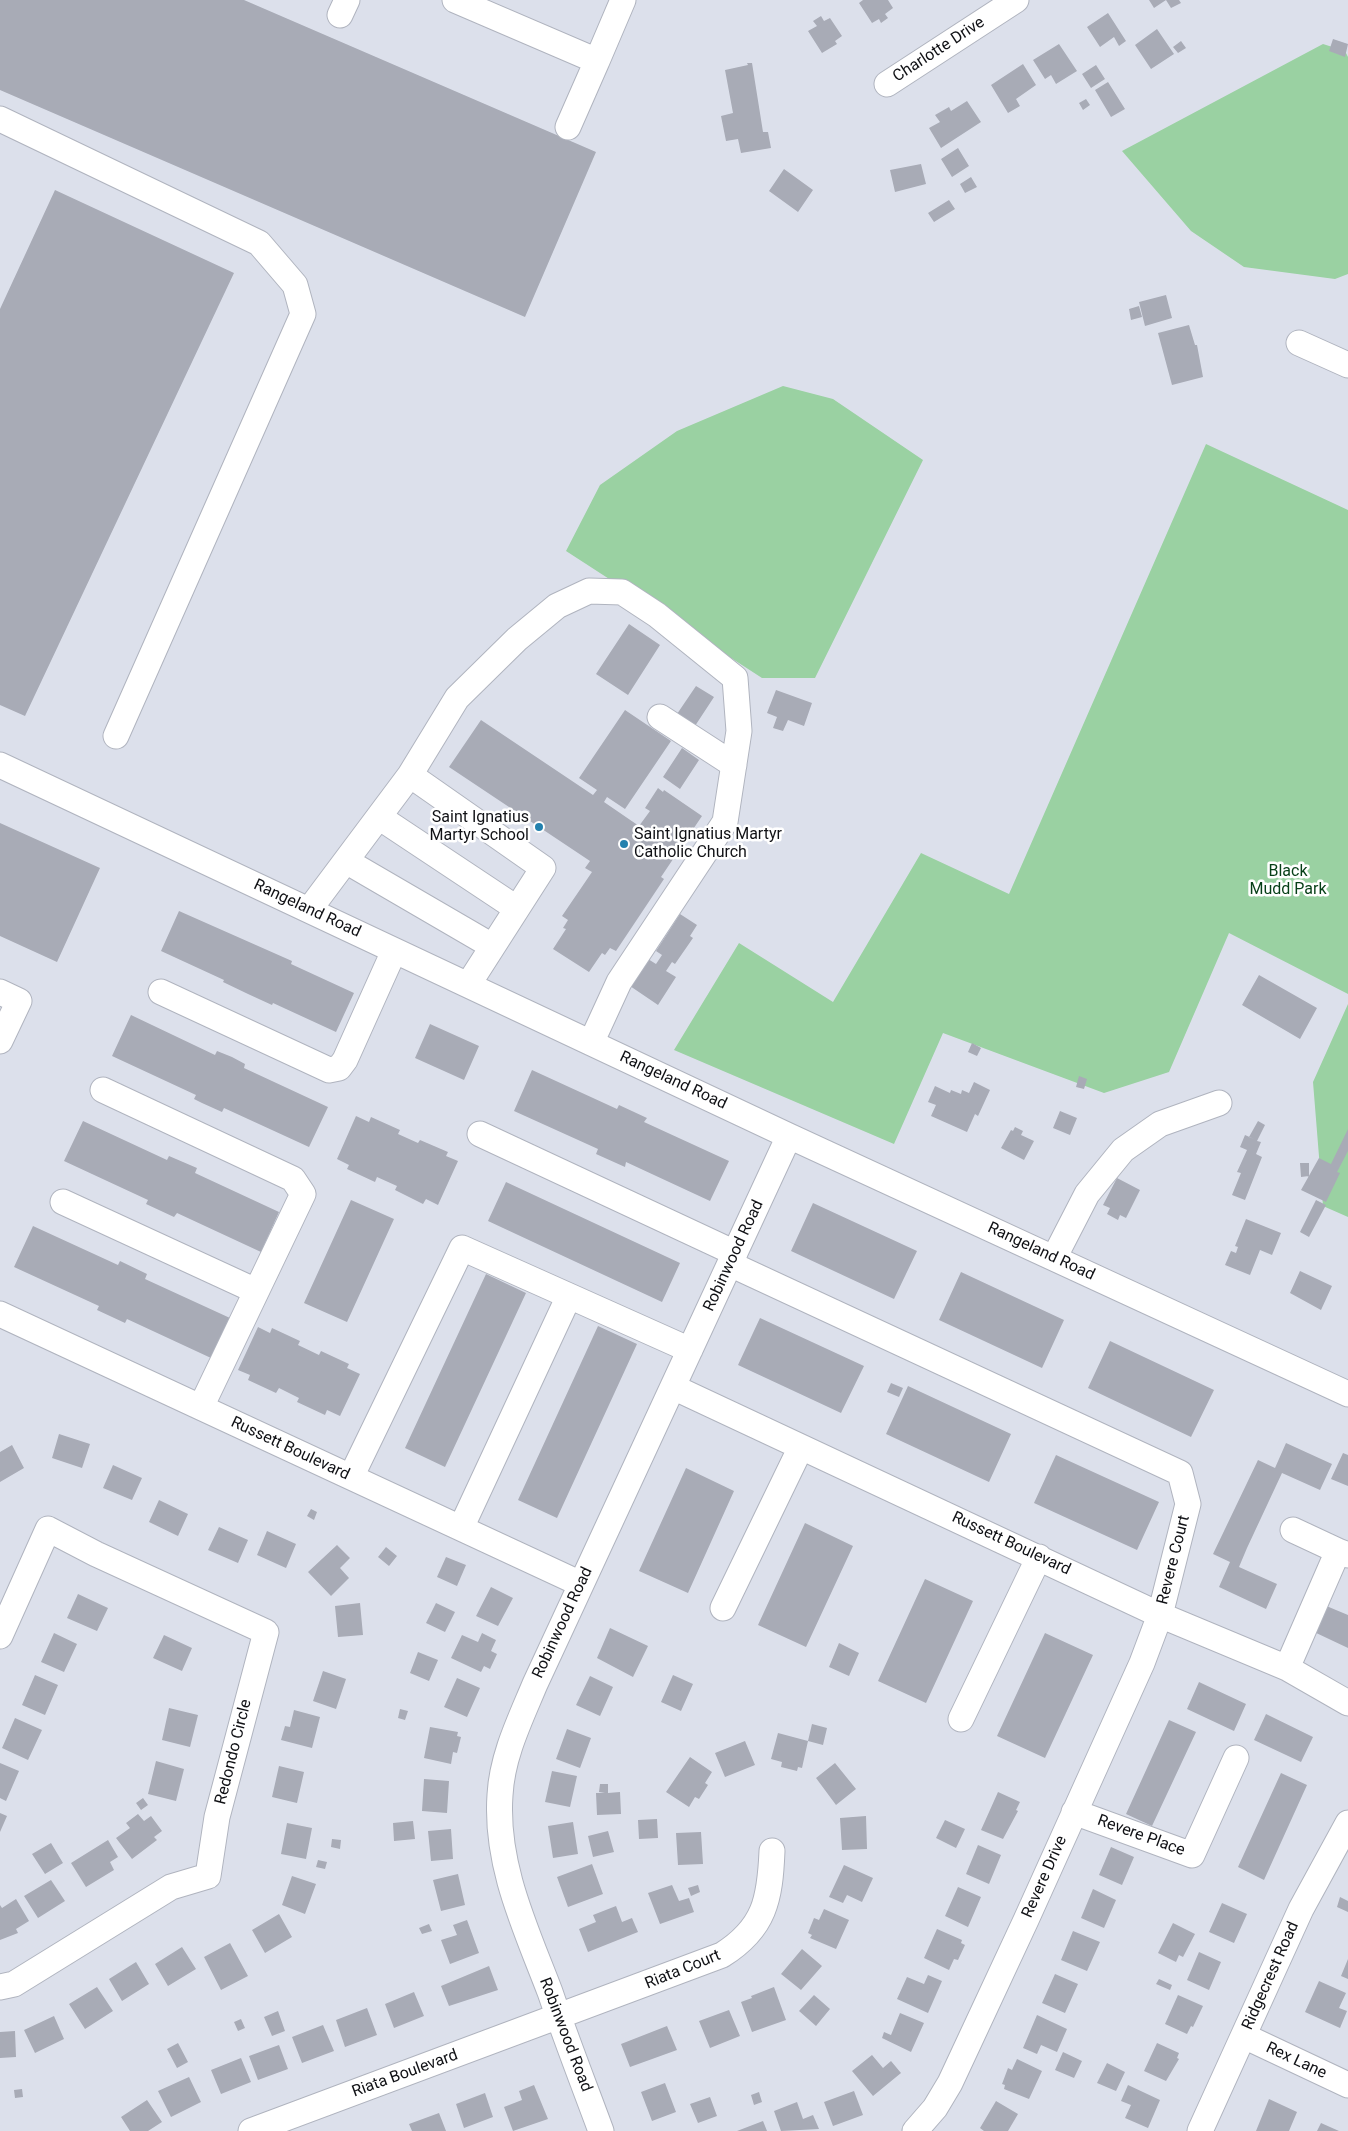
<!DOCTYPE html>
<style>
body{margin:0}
canvas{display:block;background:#dce0eb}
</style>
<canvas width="1348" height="2131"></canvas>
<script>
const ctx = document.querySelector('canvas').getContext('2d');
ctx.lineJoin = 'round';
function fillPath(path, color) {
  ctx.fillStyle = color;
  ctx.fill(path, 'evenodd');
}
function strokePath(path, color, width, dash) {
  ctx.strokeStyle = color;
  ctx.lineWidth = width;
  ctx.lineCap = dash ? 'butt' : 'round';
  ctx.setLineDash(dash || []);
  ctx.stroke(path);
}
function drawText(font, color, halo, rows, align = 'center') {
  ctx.font = font + ' Roboto,sans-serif';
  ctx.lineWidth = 5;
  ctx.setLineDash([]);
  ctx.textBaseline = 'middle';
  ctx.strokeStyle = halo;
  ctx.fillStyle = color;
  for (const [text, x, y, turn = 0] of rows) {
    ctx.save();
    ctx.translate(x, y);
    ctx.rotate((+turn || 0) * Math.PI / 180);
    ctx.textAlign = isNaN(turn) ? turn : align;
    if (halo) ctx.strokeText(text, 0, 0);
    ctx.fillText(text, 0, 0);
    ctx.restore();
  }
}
const green = new Path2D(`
 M1323,44L1345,51L1348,57V274L1335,279L1244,267L1191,231L1122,151Z
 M783,386L833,399L923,460L815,678H762L566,551L600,485L677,431Z
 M1206,444L1348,510V994L1229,933L1169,1072L1104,1093L943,1033L894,1144L674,1050L739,943L833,1002L921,853L1009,894Z
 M1348,1004V1217L1323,1206L1313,1082Z`);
const building = new Path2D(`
 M0,0H244L596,152L525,317L0,90Z
 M863,0H888L893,8L885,14L888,18L881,23L879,19L872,23L859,3Z
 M1149,0H1179L1181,3L1171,8L1166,0L1154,8Z
 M1108,13L1126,41L1119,46L1114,37L1100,47L1087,27Z
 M821,16L824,21L830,18L842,36L835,41L837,44L822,53L808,31L817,26L813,21Z
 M1157,29L1174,54L1151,69L1135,45Z
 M1333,39L1348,44L1345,57L1329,51Z
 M1181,41L1186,48L1178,53L1173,47Z
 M1059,44L1077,71L1056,84L1051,75L1045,79L1033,60Z
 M747,63H752L763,132H768L771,148L741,153L738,139L726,141L721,116L733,113L725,70L748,65Z
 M1023,64L1036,85L1016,99L1020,106L1008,113L991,85Z
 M1096,65L1105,79L1091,88L1082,74Z
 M1108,82L1125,109L1111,117L1095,90Z
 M1086,99L1090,105L1083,110L1079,103Z
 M967,101L981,122L941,148L929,128L940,122L935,115L949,107L951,111Z
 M958,148L969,166L952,177L941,159Z
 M921,164L926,184L895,192L890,170Z
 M784,169L813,190L798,212L769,191Z
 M971,177L977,187L965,193L960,184Z
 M55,190L234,273L25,716L0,705V309Z
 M949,200L955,209L934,222L928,213Z
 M1166,295L1172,318L1145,326L1139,302Z
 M1139,306L1142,317L1131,320L1129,309Z
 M1189,325L1195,345H1197L1203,377L1172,385L1158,333Z
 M629,624L660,645L628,695L596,674Z
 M696,686L714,697L695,726L677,714Z
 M776,690L812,703L804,726L788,720L783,731L773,728L777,717L767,713Z
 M625,710L671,741L625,809L607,797L604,802L639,826L650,811L645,808L658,788L663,792L664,790L702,816L661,877L664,879L616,951L610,948L605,955L602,953L589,972L553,949L566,929L563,928L568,920L562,916L592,872L585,868L590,861L449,767L481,720L593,795L597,790L579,778Z
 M682,748L699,760L680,789L663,777Z
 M0,823L100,868L57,962L0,936Z
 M179,911L292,961L291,964L354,993L336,1032L273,1003L272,1005L248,994L223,982L224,980L161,951Z
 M680,914L697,925L690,936L693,938L675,964L672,962L666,971L676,977L658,1005L630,986L648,959L656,964L662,955L656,951Z
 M1259,975L1317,1008L1300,1039L1242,1005Z
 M131,1015L215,1055L217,1051L232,1057L245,1064L244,1068L328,1107L309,1147L224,1108L222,1112L202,1103L194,1099L196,1095L112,1056Z
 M430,1024L479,1046L464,1080L415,1058Z
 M972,1043L981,1048L977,1056L968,1052Z
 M532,1070L617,1109L619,1105L647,1118L644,1122L729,1161L710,1201L626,1162L625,1167L596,1154L598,1149L514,1111Z
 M1079,1076L1087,1079L1084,1089L1076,1087Z
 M974,1082L990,1090L978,1116L975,1114L967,1132L931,1116L936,1105L928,1102L935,1086L950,1093L951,1090L961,1094L962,1090L969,1093Z
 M1060,1111L1077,1118L1070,1135L1053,1128Z
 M356,1116L369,1122L371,1117L400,1130L398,1134L418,1143L420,1140L448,1152L446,1156L458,1161L438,1205L426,1199L423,1204L395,1190L397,1186L377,1177L375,1182L347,1169L349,1165L337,1159Z
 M83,1121L167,1160L169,1156L197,1168L195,1173L279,1212L261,1252L177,1213L174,1217L146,1204L148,1200L64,1161Z
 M1258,1121L1265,1125L1257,1141L1261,1142L1256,1154L1262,1157L1245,1200L1232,1195L1241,1173L1237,1172L1247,1150L1240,1147L1245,1135L1254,1139L1249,1137Z
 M1015,1127L1023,1131L1021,1135L1034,1141L1024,1160L1001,1148L1011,1130L1013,1131Z
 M1348,1129V1151L1337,1172L1340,1173L1326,1202L1301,1190L1319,1158L1331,1164Z
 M1300,1163H1309V1176L1301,1177Z
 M1117,1178L1140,1190L1126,1218L1120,1215L1118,1220L1107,1214L1110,1208L1103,1205Z
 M506,1182L680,1263L662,1302L488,1221Z
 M351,1200L394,1219L347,1322L304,1303Z
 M1316,1200L1326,1205L1309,1237L1300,1232Z
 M813,1203L917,1251L894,1299L791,1251Z
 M1246,1219L1281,1233L1272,1255L1260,1250L1250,1275L1225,1265L1231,1251L1236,1253L1238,1247L1235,1246Z
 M33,1226L118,1265L120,1261L147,1274L145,1279L230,1318L211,1358L127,1319L125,1323L97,1310L99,1306L14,1267Z
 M1300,1271L1332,1286L1321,1310L1290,1293Z
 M961,1272L1064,1320L1042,1368L939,1320Z
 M486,1274L526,1293L445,1467L405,1448Z
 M760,1318L864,1366L841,1413L738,1365Z
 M598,1326L637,1344L557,1518L518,1500Z
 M258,1327L270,1333L272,1328L300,1341L298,1345L319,1355L321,1351L349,1364L347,1368L360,1374L340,1416L327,1410L325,1415L297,1402L299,1398L279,1388L276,1393L248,1380L250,1375L238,1370Z
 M1110,1341L1214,1390L1191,1437L1088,1388Z
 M891,1383L903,1388L899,1397L887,1392Z
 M908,1386L1011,1434L989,1482L886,1434Z
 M59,1434L90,1444L82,1468L52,1458Z
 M1286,1443L1332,1464L1320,1490L1282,1473L1247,1548L1239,1567L1277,1584L1266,1609L1219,1587L1230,1562L1213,1554L1258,1460L1275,1468Z
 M12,1445L24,1468L0,1482V1452Z
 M1343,1453L1348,1455V1486L1331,1479Z
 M1056,1455L1159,1502L1137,1550L1034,1503Z
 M113,1465L142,1478L132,1500L103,1488Z
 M686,1468L734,1491L688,1593L639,1571Z
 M159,1500L188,1514L178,1536L149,1522Z
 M311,1509L317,1512L314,1520L307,1516Z
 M805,1523L853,1546L806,1647L758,1625Z
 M219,1527L248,1540L238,1563L208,1550Z
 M267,1531L296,1544L286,1568L257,1555Z
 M337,1545L350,1558L340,1568L349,1578L331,1596L308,1572Z
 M386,1547L397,1556L389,1566L378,1557Z
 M446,1557L466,1565L457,1586L437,1577Z
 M925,1579L973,1601L926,1703L878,1681Z
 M491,1587L513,1598L498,1626L476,1616Z
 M78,1594L108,1608L97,1631L67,1618Z
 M360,1603L363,1635L338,1637L335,1606Z
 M436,1603L455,1612L445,1632L426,1623Z
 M1324,1605L1348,1615V1648L1312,1631Z
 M610,1628L648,1646L633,1677L597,1658Z
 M54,1633L77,1644L64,1672L41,1662Z
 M482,1633L496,1640L491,1651L497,1654L490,1669L484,1666L481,1672L451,1658L462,1635L478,1642Z
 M1045,1633L1093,1655L1045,1758L997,1736Z
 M164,1635L192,1648L182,1671L153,1658Z
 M839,1643L859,1653L849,1676L829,1667Z
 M418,1652L438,1660L429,1681L410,1673Z
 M323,1671L346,1679L336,1709L313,1701Z
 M35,1675L58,1685L45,1715L22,1705Z
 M673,1675L693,1684L681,1711L661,1702Z
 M590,1676L613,1687L600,1716L576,1705Z
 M457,1678L480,1688L467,1717L444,1707Z
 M1199,1682L1246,1704L1234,1731L1187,1709Z
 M169,1708L198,1715L190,1747L162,1740Z
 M400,1709L408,1711L405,1720L398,1718Z
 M294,1710L320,1717L312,1748L281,1740L285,1726L290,1727Z
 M1266,1714L1313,1737L1301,1762L1254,1740Z
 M15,1718L42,1730L28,1760L2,1748Z
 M1169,1720L1196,1732L1152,1826L1126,1814Z
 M812,1724L827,1728L823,1745L808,1741Z
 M430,1727L458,1732L457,1736L461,1737L457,1753L453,1752L451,1764L424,1758Z
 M567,1729L591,1738L580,1768L556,1759Z
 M778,1733L808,1741L802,1768L798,1767L797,1771L781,1767L782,1762L771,1759Z
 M745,1741L755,1765L725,1777L715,1753Z
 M690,1757L712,1772L705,1783L708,1785L699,1799L695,1797L689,1807L666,1792Z
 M156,1761L184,1769L176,1801L148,1794Z
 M0,1763L19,1771L6,1801L0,1798Z
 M835,1763L856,1789L836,1805L816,1778Z
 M279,1766L304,1772L297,1803L272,1797Z
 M552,1771L577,1776L570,1807L545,1802Z
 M1281,1773L1307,1785L1264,1880L1238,1867Z
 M424,1779L449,1781L447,1813L422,1811Z
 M600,1784H608V1793L620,1792L621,1814L597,1815L596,1793H605L599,1792Z
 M998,1792L1020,1802L1016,1810L1018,1811L1003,1839L981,1830Z
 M143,1798L148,1805L141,1810L136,1803Z
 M0,1813L7,1816L0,1832Z
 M138,1814L144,1821L151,1816L162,1831L154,1837L157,1840L132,1859L116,1838L130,1828L126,1823Z
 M866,1816L867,1849L842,1850L840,1818Z
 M657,1819L658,1838L639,1839L638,1820Z
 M945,1820L965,1829L956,1848L936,1838Z
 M413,1821L415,1839L394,1841L393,1823Z
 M573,1822L578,1854L553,1858L548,1826Z
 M287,1823L312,1828L306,1859L281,1854Z
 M451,1829L453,1859L431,1861L428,1831Z
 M608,1831L614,1852L593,1857L588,1836Z
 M701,1832L703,1864L678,1865L676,1833Z
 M332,1839L341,1840L340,1849L331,1847Z
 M108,1840L118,1857L110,1862L114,1870L86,1887L71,1863Z
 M51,1843L63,1863L45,1874L32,1854Z
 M978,1845L1001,1855L989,1884L966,1874Z
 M1111,1847L1134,1857L1122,1885L1099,1875Z
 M318,1860L327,1862L325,1869L316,1867Z
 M592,1864L603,1894L568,1907L557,1877Z
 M844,1865L873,1878L862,1902L847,1895L843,1903L829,1897Z
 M458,1874L465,1905L441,1911L433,1880Z
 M292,1876L316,1884L305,1914L282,1905Z
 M51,1880L65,1901L38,1918L24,1896Z
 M672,1885L679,1901L689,1898L694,1912L660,1924L648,1893Z
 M698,1885L700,1892L691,1896L688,1888Z
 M958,1887L981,1897L968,1927L945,1916Z
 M1093,1889L1116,1900L1104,1928L1081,1918Z
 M1340,1897L1348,1901V1912L1337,1907Z
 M16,1899L29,1921L16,1929L18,1933L0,1940V1905L2,1908Z
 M1222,1903L1247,1914L1234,1943L1209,1932Z
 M616,1906L622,1922L632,1918L638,1932L588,1952L579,1929L596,1922L593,1915Z
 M824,1909L849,1920L836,1949L810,1938L812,1935L808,1933L814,1918L819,1920Z
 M279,1914L292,1937L265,1953L252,1930Z
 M467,1920L479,1953L450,1964L441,1940L457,1935L453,1925Z
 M1173,1923L1195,1934L1183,1957L1179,1955L1176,1962L1158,1953Z
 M429,1924L432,1931L422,1934L419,1928Z
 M937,1929L962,1940L961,1943L965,1945L958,1960L954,1959L949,1970L924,1958Z
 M1073,1931L1100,1942L1087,1971L1061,1960Z
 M230,1943L248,1976L221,1990L204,1957Z
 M182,1947L196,1969L168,1986L155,1964Z
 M802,1949L822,1966L801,1990L781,1974Z
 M1199,1952L1221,1962L1209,1990L1187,1980Z
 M1348,1959V1979L1341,1976Z
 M136,1962L149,1984L122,2001L109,1979Z
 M489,1966L498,1990L449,2006L441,1986Z
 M1055,1974L1078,1984L1065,2013L1042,2003Z
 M928,1975L942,1981L928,2013L897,1999L907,1977L924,1984Z
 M1159,1979L1172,1985L1170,1990L1156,1984Z
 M1319,1981L1346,1993L1339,2008L1347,2011L1340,2028L1305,2012Z
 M97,1987L113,2011L85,2029L69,2004Z
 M774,1987L786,2020L752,2032L741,2002L752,1998L751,1996Z
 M414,1992L424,2016L394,2028L385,2004Z
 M814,1995L830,2009L816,2026L799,2011Z
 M1178,1995L1203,2006L1193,2027L1191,2026L1187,2034L1165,2024Z
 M367,2008L377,2035L345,2047L336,2020Z
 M729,2010L740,2036L710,2048L699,2021Z
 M278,2011L285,2031L272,2036L264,2017Z
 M900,2013L924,2023L911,2052L882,2038L884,2032L891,2035Z
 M1037,2015L1067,2029L1057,2052L1041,2045L1037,2054L1023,2048Z
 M54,2016L64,2039L35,2053L24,2030Z
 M241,2019L245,2028L238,2031L234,2022Z
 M323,2025L334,2051L302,2063L292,2037Z
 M667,2026L677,2050L630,2067L621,2044Z
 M15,2031L16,2057L0,2058V2032Z
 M178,2043L188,2062L177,2068L167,2049Z
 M1157,2043L1179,2053L1177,2058L1179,2059L1166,2081L1144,2071Z
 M279,2045L288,2069L258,2080L249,2056Z
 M1063,2052L1082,2061L1074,2078L1055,2070Z
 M872,2055L883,2068L891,2061L901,2073L873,2096L852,2071Z
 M241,2058L251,2082L221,2094L211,2070Z
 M1017,2059L1042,2071L1029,2099L1004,2089L1005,2085L1002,2084L1008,2068L1012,2070Z
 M1107,2063L1125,2072L1116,2091L1097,2083Z
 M189,2077L201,2102L171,2117L158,2091Z
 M665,2083L676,2112L652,2121L641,2092Z
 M534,2085L548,2119L513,2131L504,2107L522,2100L519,2091Z
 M1128,2085L1160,2100L1148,2128L1125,2118L1131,2105L1121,2101Z
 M22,2089L23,2097L15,2098L14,2090Z
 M854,2091L863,2115L833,2126L824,2102Z
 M759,2092L762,2102L754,2105L751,2095Z
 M485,2093L493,2117L464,2128L456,2104Z
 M710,2097L717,2116L698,2123L690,2104Z
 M1269,2099L1297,2112L1289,2131H1256Z
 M147,2100L162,2122L148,2131H130L121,2117Z
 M996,2101L1018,2114L1008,2131H984L980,2128Z
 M797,2102L803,2119L813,2115L819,2129L781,2131L774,2111Z
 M439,2113L446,2131H412L409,2124Z
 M763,2121L767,2131H737Z
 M1321,2123L1339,2131H1317Z`);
const minor = new Path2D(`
 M455,0L597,61L568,127
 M340,15L347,0
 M597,61L623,0
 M887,84L1016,0
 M0,119L259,243L295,285L303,314L116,736
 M1299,343L1348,365
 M660,717L734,765
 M0,765L789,1136L1348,1394
 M410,775L543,868L468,985
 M379,817L516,908
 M346,861L492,946
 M309,910L410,775L457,698L517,639L557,606L589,591L622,592L657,615L735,678L739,731L725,822L619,982L591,1043
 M0,992L19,1001L0,1041
 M161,992L329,1070L339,1068L345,1060L394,951
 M103,1090L293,1179L303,1194L201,1407
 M480,1134L735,1253
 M63,1202L256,1291
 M1054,1258L1087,1194L1123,1150L1160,1124L1219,1103
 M730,1264L1180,1473L1188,1504L1160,1615L1142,1663L1026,1920L950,2083L935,2108L915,2131
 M0,1314L581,1584
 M673,1387L1160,1615L1287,1668L1348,1703
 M351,1477L462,1248L690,1350
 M461,1528L569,1296
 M1293,1530L1338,1551
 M723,1608L801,1447
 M0,1636L48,1529L96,1554L266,1632L217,1817L208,1876L171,1887L14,1984L0,1987
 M1287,1668L1338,1551L1348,1555
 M961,1719L1039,1557
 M1074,1812L1192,1855L1236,1758
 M1244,2036L1348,2085
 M251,2131L722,1955C765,1928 770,1899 772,1851
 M601,2131C584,2085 566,2039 550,1992C526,1929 495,1865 500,1795C502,1756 520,1720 535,1684L789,1136
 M1200,2131L1301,1909L1348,1823`);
const markers = [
 [539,827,5,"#2381ae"],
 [624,844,5,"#2381ae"]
];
const streetNames = [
 ["Charlotte Drive",939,50,-33],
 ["Rangeland Road",307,909,25],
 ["Rangeland Road",673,1081,25],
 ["Rangeland Road",1041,1252,25],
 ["Robinwood Road",734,1256,-65],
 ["Russett Boulevard",290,1449,25],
 ["Russett Boulevard",1011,1544,25],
 ["Revere Court",1174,1560,-76],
 ["Robinwood Road",563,1623,-65],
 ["Redondo Circle",234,1752,-76],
 ["Revere Place",1141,1836,20],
 ["Revere Drive",1045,1877,-66],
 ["Riata Court",683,1970,-22],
 ["Ridgecrest Road",1271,1976,-66],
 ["Robinwood Road",565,2035,69],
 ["Rex Lane",1296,2061,25],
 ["Riata Boulevard",405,2074,-20]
];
const poiNames = [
 ["Saint Ignatius",529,818],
 ["Martyr School",529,836],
 ["Saint Ignatius Martyr",634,835,"left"],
 ["Catholic Church",634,853,"left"]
];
const parkNames = [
 ["Black",1288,872],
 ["Mudd Park",1288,890]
];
fillPath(green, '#9ad1a2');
fillPath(building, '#a8abb6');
strokePath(minor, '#b0b4bf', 27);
strokePath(minor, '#fff', 25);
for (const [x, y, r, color] of markers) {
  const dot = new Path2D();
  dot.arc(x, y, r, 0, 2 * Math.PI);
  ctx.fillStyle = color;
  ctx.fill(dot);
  strokePath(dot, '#fff', 2);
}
drawText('16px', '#101115', '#fff', streetNames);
drawText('16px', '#101115', '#fff', poiNames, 'right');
drawText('16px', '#063f17', '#fff', parkNames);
</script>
